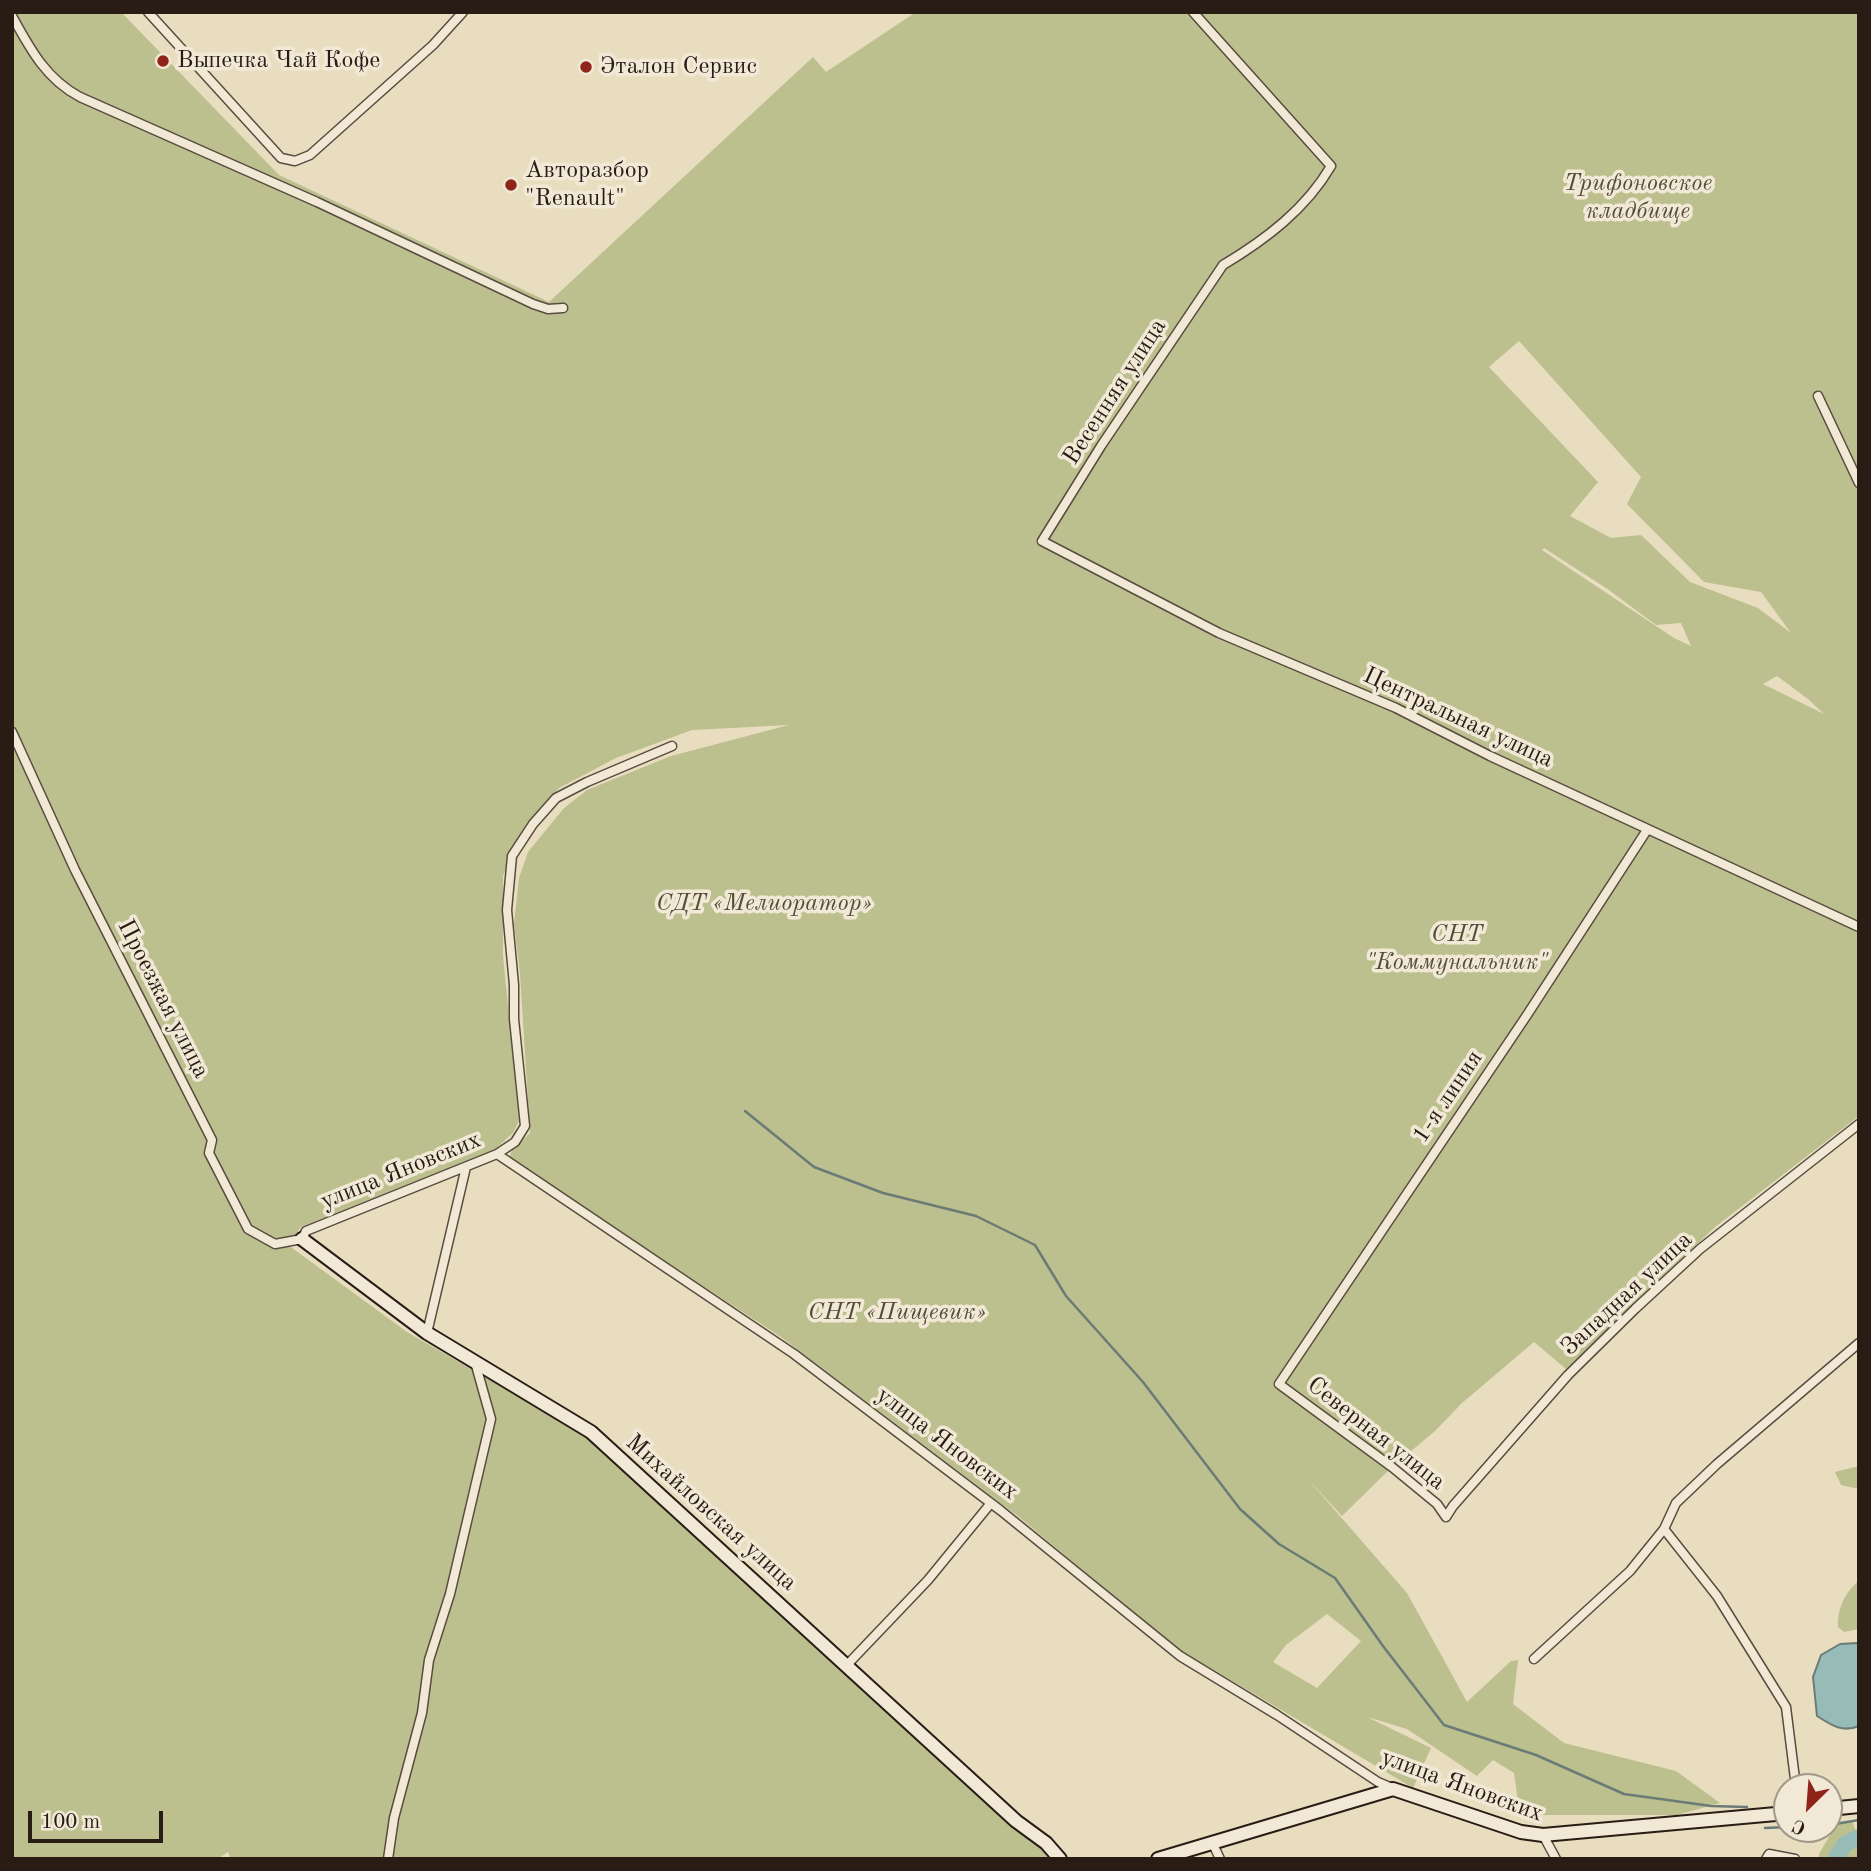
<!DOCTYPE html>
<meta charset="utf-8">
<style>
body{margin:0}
#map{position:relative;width:1871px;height:1871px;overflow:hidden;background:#e9ddc0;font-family:"Old Standard TT",serif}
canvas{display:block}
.frame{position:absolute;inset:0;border:14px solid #281c15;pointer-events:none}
.north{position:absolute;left:1773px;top:1773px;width:70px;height:70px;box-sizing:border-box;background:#f1e9d6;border:2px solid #a19789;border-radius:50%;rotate:205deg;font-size:19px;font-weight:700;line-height:28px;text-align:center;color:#281c15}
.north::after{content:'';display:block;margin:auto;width:24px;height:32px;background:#8f2418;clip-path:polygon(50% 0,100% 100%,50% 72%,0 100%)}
.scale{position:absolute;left:28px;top:1811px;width:135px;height:32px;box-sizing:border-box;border:4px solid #281c15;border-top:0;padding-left:9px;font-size:21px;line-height:24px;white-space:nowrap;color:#281c15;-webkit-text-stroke:5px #f1e9d6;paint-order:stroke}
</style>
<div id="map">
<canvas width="1871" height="1871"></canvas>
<div class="frame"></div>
<div class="north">С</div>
<div class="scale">100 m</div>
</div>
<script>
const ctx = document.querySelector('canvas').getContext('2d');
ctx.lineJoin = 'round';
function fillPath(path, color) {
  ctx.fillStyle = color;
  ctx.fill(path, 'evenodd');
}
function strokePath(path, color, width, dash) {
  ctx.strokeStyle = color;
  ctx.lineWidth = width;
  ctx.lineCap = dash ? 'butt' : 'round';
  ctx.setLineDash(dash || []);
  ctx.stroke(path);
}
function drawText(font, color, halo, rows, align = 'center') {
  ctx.font = font + ' "Old Standard TT",serif';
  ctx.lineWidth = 7;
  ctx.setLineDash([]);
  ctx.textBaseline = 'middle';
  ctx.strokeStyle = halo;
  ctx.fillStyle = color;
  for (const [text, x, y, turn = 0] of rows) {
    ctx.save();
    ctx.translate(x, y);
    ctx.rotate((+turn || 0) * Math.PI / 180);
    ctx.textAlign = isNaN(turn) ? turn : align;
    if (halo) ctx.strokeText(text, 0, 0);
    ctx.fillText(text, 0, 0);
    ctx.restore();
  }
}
const green = new Path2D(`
 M12,12H121L279,175L549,302L813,57L826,72L916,12H1859V1116L1715,1227L1566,1369L1534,1342L1462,1403L1435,1431L1392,1467L1342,1516L1306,1477L1407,1593L1467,1702L1511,1661L1518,1660L1513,1704L1564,1743L1676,1771L1720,1803L1677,1815H1520L1514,1773L1493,1760L1477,1776L1407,1729L1367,1717L1431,1748L1413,1788L1175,1647L1019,1517L781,1337L509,1159L512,1150L530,1133L520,974L514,924L519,878L528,852L564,808L587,790L671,756L789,725L692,730L616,758L559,788L520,834L503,876V955L519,1121L513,1133L495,1149L301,1227L288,1245L407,1332L582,1433L1040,1847L1049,1859H231L228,1852L217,1859H12ZM1519,341L1641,477L1627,504L1704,582L1761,592L1791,633L1758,608L1690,582L1641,535L1611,538L1570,516L1598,482L1489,367ZM1544,548L1609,590L1656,625L1681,623L1691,646L1674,638L1542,550ZM1777,676L1808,699L1824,714L1763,684ZM1327,1614L1361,1641L1317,1688L1273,1662L1286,1645Z
 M1859,1466V1489L1841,1485L1835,1472Z
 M1859,1581V1629L1844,1632L1838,1627C1837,1610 1845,1591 1859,1581Z
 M1852,1821L1856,1831H1859V1859H1818L1820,1852L1838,1822Z`);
const water = new Path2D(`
 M1857,1643L1859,1644V1726C1842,1733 1831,1725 1817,1716L1813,1677L1821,1655L1840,1644Z`);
const stream = new Path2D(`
 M745,1111L814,1167L883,1193L976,1216L1035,1245L1066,1296L1143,1382L1240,1509L1279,1544L1335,1578L1383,1646L1444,1725L1536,1755L1624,1794L1711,1806L1747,1807
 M1829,1825L1859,1820
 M1765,1828L1787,1827`);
const river = new Path2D(`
 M1835,1859L1845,1844L1859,1837`);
const street = new Path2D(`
 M148,12L281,158L295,161L310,155L433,45L463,12
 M1193,12L1331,166C1306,209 1265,240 1223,265L1101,446L1042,541L1219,633L1396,708L1490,756L1859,927
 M12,16C30,49 46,79 80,97L317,202L533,304L548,309L563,308
 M1818,396L1859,483
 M12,732L75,870L212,1140L209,1153L248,1229L275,1244L302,1239L306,1231L497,1154L794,1354L1000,1510L1180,1656L1277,1715L1378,1782L1392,1788
 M1647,830L1527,1015L1279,1384L1392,1467L1437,1504L1446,1517L1453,1506L1568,1375L1635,1309L1700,1249L1859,1124
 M497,1154L515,1142L525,1126L514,1019V985L507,910L512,856L533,824L556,798L587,782L672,746
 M427,1333L466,1167
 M1664,1529L1717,1596L1786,1707L1796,1787
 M1534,1659L1630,1571L1664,1529L1676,1503L1717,1464L1859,1343
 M846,1666L928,1580L991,1503
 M1543,1835L1556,1859
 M1212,1842L1220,1859
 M388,1859L394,1818L422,1713L429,1660L450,1594L491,1419L475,1362
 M1766,1859L1769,1854L1795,1859`);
const secondary = new Path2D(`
 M302,1239L427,1333L591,1432L1016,1821L1046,1843L1060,1859
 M1829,1809L1859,1806
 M1158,1859L1393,1789L1521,1832L1543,1835L1787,1813`);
const markers = [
 [163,61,7,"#8f2418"],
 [586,67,7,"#8f2418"],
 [511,185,7,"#8f2418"]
];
const poiNames = [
 ["Выпечка Чай Кофе",177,61],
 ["Эталон Сервис",600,67],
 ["Авторазбор",525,171],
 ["\"Renault\"",525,199]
];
const parkNames = [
 ["Трифоновское",1638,184],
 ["кладбище",1638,212],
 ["СДТ «Мелиоратор»",764,904],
 ["СНТ",1457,935],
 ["\"Коммунальник\"",1457,963],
 ["СНТ «Пищевик»",897,1313]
];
const streetNames = [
 ["Весенняя улица",1115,392,-57],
 ["Центральная улица",1458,718,25],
 ["Проезжая улица",163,999,63],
 ["1-я линия",1448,1097,-56],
 ["улица Яновских",401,1171,-22],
 ["Западная улица",1627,1294,-43],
 ["Северная улица",1376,1434,38],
 ["улица Яновских",947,1444,37],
 ["Михайловская улица",711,1513,42],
 ["улица Яновских",1462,1786,20]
];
fillPath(green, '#bcbf8e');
fillPath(water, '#97bbb6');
strokePath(water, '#6b7b76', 2);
strokePath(stream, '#6b7b76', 2.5);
strokePath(river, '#97bbb6', 16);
strokePath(street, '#584c40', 11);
strokePath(secondary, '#281c15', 16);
strokePath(street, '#f1e9d6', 8);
strokePath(secondary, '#f1e9d6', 12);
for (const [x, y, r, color] of markers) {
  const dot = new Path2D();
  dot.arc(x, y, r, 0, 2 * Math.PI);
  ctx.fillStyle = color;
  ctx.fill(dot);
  strokePath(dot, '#f1e9d6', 2.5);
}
drawText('24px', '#281c15', '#f1e9d6', poiNames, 'left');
drawText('italic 24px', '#544d39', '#f1e9d6', parkNames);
drawText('24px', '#281c15', '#f1e9d6', streetNames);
</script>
